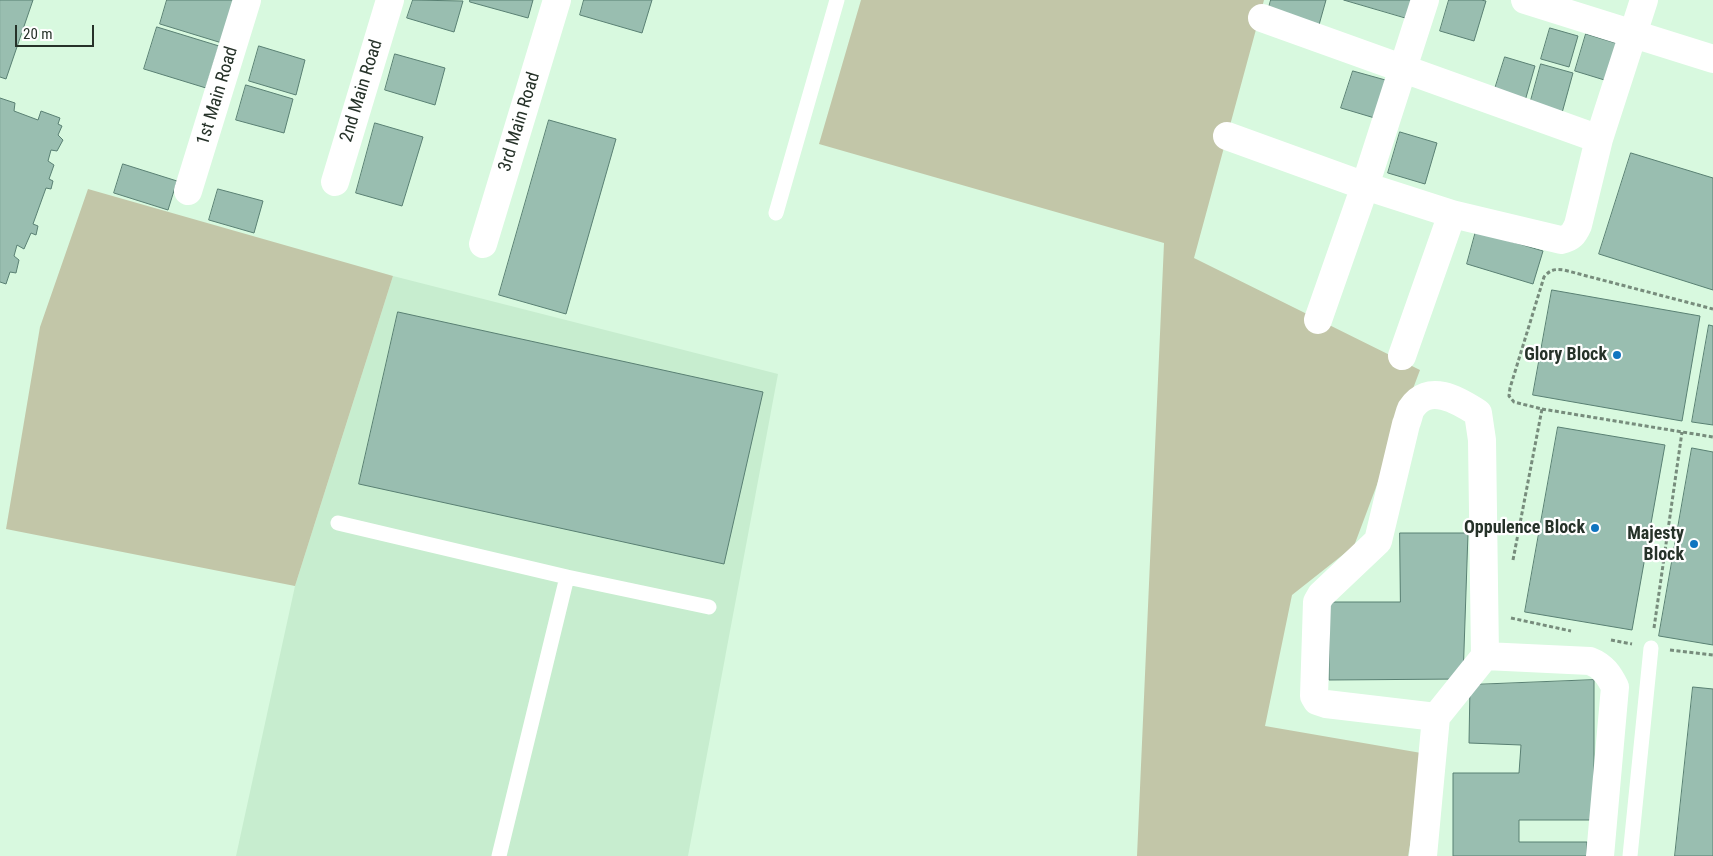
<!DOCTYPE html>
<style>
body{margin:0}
#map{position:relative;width:1713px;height:856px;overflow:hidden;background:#d8f9df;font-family:"Roboto Condensed",sans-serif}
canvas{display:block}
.scale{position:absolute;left:15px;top:25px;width:79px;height:22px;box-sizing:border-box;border:2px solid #263229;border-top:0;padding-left:6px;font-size:15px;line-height:18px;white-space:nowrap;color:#263229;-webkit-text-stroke:4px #fff;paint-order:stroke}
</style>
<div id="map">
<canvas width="1713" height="856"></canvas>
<div class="scale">20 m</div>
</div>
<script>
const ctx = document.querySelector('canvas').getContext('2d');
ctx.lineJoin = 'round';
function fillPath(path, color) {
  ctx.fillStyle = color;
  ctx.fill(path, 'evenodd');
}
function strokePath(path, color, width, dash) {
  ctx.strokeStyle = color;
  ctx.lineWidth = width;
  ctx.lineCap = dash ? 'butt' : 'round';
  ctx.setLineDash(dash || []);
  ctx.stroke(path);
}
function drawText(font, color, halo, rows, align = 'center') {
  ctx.font = font + ' "Roboto Condensed",sans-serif';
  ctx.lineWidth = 4.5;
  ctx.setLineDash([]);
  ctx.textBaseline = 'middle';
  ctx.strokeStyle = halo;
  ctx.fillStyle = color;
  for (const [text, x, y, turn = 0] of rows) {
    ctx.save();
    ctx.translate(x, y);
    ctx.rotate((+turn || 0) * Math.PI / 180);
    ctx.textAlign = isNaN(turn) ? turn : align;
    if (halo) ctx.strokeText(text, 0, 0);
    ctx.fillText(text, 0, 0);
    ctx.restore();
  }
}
const built = new Path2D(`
 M393,276L778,374L688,856H236L295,586Z`);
const green = new Path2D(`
 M861,0H1264L1194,258L1420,370L1354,546L1292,595L1265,726L1427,754L1408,856H1137L1164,243L819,144Z
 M88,189L393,276L295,586L6,529L40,327Z`);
const building = new Path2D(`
 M0,0H33L6,79L0,77Z
 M167,0H236L222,43L160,24Z
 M413,0L463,1L454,32L407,18Z
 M470,0H533L528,18L470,2Z
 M584,0H652L642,33L580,15Z
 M1271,0H1326L1317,32L1266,18Z
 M1344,0H1416L1410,19Z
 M1449,0H1481L1486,1L1474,41L1440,31Z
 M157,27L219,46L206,88L144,69Z
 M1550,28L1578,36L1569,67L1541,59Z
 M1586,34L1622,45L1611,82L1575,71Z
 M259,46L305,60L296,95L249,81Z
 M395,54L445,68L435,105L385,90Z
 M1505,57L1535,66L1525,101L1494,92Z
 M1541,64L1573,73L1562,113L1530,104Z
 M1353,71L1389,81L1378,119L1341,108Z
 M246,85L293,99L284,133L236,120Z
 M0,98L15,103L14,111L38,120L41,111L60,118L58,124L62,126L58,135L63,140L57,151L51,150L48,161L54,165L49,179L53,181L51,189L46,188L33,224L38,226L36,235L31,233L24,249L17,245L14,256L19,260L16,273L10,272L6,284L0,282Z
 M549,120L616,139L566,314L499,295Z
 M375,123L423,137L402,206L356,193Z
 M1400,132L1437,143L1425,184L1388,173Z
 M1631,153L1713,178V290L1599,254Z
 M123,164L177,181L168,210L114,193Z
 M218,189L263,201L254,233L209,220Z
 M1476,231L1543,251L1533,284L1467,264Z
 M1552,290L1700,316L1682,421L1533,395Z
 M398,312L763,392L724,564L359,484Z
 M1709,325L1713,326V425L1692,422Z
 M1558,427L1665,445L1632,630L1525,612Z
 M1692,448L1713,452V645L1659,636Z
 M1400,533H1468L1463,679L1329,680V602H1400Z
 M1594,680V820H1519V842H1587V856H1453V773H1519L1521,745L1469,743L1470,685Z
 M1693,687L1713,689V856H1675Z`);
const path = new Path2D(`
 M1542,409L1713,437
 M1513,560L1542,409L1514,402L1509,396L1510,388L1544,277C1551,269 1555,269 1564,270L1713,309
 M1511,618L1571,631
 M1654,628L1682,432
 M1611,640L1632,644
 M1670,650L1713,655`);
const lane = new Path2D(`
 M776,213L837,0
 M338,523L567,577L709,607
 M499,856L567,577
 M1630,856L1651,648`);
const street = new Path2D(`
 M1425,0L1365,186L1452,214L1561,240C1571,238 1574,234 1578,225L1599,139L1644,0
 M1525,0L1713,59
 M1262,18L1599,139
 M1227,136L1365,186L1318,320
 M335,182L390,0
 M188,191L247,0
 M483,244L557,0
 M1402,356L1452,214
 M1436,717L1485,656
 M1423,856L1436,717L1326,704L1317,701L1314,696L1317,602L1321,595L1378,541L1406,424C1408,420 1409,413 1411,409C1428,382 1458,400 1478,413L1482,440L1485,656L1590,661C1603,666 1609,675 1615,687L1600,856`);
const markers = [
 [1617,355,5,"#0f75c0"],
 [1595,528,5,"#0f75c0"],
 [1694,544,5,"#0f75c0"]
];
const streetNames = [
 ["2nd Main Road",362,91,-73],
 ["1st Main Road",218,96,-73],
 ["3rd Main Road",520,122,-73]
];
const poiNames = [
 ["Glory Block",1607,355],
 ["Oppulence Block",1585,528],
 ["Majesty",1684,534],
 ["Block",1684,555]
];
fillPath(built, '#c7edcf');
fillPath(green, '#c2c6a8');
fillPath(building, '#99beb0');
strokePath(building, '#598073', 1);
strokePath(path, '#778c7c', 3, [4, 2.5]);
strokePath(lane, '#fff', 15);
strokePath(street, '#fff', 28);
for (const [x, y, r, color] of markers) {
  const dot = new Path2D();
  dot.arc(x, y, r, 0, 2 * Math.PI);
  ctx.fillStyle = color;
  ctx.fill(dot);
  strokePath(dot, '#fff', 2);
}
drawText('18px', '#263229', '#fff', streetNames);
drawText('bold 18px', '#263229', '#fff', poiNames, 'right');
</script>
